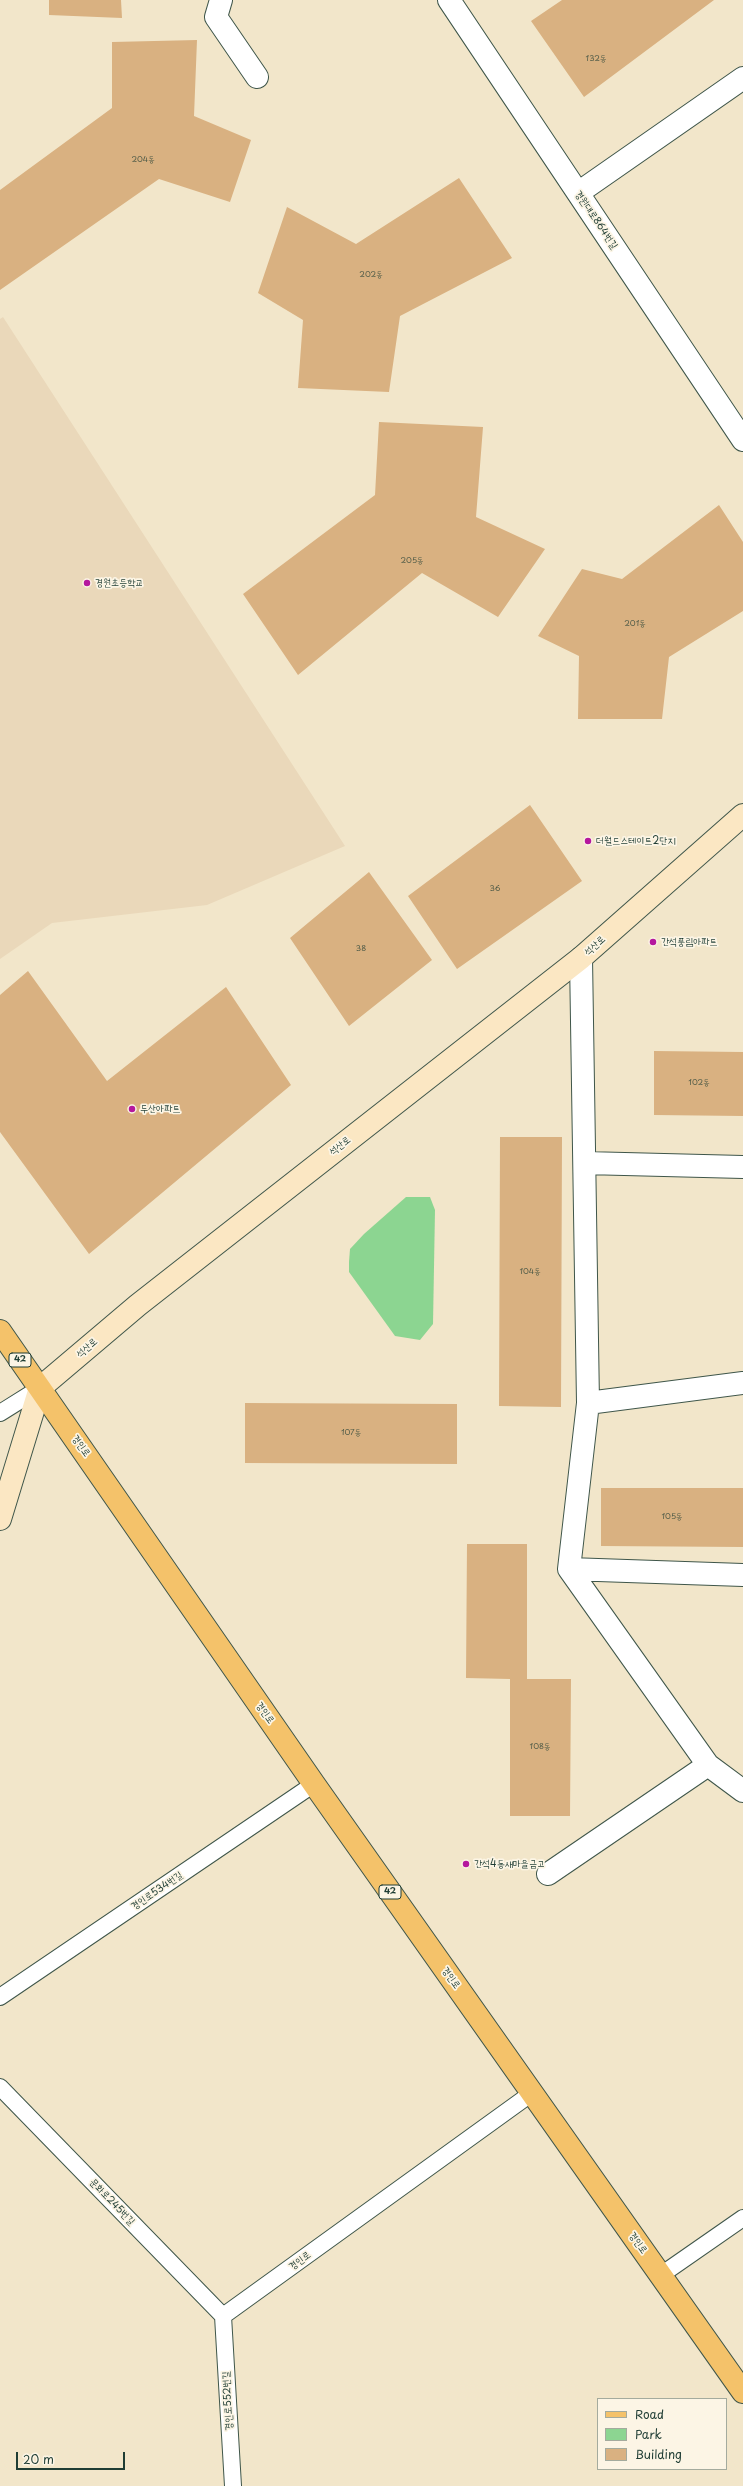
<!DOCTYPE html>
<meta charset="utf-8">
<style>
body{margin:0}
#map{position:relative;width:743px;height:2486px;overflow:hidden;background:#f2e6ca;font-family:"Playpen Sans",sans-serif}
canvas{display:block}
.legend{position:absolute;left:597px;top:2398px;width:130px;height:72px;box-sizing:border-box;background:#fcf5e5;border:1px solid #a4ab9e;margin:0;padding:5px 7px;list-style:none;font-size:12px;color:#1f3d34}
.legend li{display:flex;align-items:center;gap:8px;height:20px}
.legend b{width:20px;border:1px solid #a4ab9e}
.scale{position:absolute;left:16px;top:2452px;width:109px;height:18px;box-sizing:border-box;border:2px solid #1f3d34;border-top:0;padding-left:5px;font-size:12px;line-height:14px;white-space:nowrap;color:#1f3d34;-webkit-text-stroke:3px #fcf5e5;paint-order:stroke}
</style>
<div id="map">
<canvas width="743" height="2486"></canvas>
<ul class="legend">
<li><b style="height:5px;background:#f4c26a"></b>Road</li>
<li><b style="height:11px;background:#8cd591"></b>Park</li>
<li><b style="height:11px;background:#d9b181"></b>Building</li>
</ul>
<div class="scale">20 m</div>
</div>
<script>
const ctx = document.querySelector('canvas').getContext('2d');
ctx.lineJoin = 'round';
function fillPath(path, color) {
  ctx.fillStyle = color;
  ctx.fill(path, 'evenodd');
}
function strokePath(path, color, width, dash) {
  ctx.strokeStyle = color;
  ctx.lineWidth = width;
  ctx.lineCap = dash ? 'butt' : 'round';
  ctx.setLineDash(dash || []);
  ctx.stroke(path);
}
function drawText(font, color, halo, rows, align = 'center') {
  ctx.font = font + ' "Playpen Sans","Poor Story",sans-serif';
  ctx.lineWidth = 3.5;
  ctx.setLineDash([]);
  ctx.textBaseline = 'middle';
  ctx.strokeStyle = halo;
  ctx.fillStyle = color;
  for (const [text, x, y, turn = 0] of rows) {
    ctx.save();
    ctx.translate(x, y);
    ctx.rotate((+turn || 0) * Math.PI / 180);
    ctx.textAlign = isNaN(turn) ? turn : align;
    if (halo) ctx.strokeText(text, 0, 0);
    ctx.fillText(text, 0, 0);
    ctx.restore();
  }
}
const built = new Path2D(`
 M3,317L345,846L207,905L52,923L0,959V319Z`);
const green = new Path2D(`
 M406,1197H430L435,1210L433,1324L420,1340L395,1336L349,1272V1262L350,1249L364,1234Z`);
const building = new Path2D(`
 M49,0H121L122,18L49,15Z
 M562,0H714L584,97L531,21Z
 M197,40L194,116L251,140L230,202L159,179L0,290V190L112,108V42Z
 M459,178L512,258L400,316L389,392L298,388L303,320L258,293L287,207L356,244Z
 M379,422L483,427L476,517L545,549L498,617L422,573L298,675L243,594L375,495Z
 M719,505L743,542V611L669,657L662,719H578L579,656L538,636L582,569L622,579Z
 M530,805L582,881L457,969L408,896Z
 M369,872L432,960L349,1026L290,938Z
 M28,971L107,1081L226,987L291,1085L89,1254L0,1132V995Z
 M654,1051L743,1052V1116L654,1115Z
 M500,1137H562L561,1407L499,1406Z
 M245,1403L457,1404V1464L245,1463Z
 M601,1488H743V1547L601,1546Z
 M467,1544H527V1679H571L570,1816H510V1679L466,1678Z`);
const lane = new Path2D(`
 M0,1413L40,1388
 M0,1997L314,1784
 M0,2087L223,2316
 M661,2275L743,2218
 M223,2316L532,2093
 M223,2316L233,2486`);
const street = new Path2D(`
 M221,0L216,17L257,77
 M449,0L743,440
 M578,193L743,78
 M585,1163L743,1167
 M588,1403L743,1383
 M569,1569L588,1403L581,958
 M708,1765L569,1569L743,1575
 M548,1874L708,1765L743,1791`);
const secondary = new Path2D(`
 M0,1519L40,1388L138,1305L581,958L743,815`);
const primary = new Path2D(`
 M0,1331L314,1784L743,2392`);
const markers = [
 [87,583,4,"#b5179e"],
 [588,841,4,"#b5179e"],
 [653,942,4,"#b5179e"],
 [132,1109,4,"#b5179e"],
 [466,1864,4,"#b5179e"]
];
const numberNames = [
 ["132동",596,59],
 ["204동",143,160],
 ["202동",371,275],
 ["205동",412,561],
 ["201동",635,624],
 ["36",495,889],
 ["38",361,949],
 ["102동",699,1083],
 ["104동",530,1272],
 ["107동",351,1433],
 ["105동",672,1517],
 ["108동",540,1747]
];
const shields = [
 [20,1360,22],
 [390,1892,22]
];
const shieldNames = [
 ["42",20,1360],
 ["42",390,1892]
];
const streetNames = [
 ["경원대로864번길",596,220,56],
 ["석산로",595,946,-42],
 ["석산로",340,1146,-38],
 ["석산로",87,1348,-41],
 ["경인로",81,1446,55],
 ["경인로",265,1713,55],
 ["경인로534번길",157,1891,-34],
 ["경인로",451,1978,55],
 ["문화로245번길",112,2202,46],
 ["경인로",638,2243,55],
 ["경인로",300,2261,-36],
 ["경인로552번길",228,2401,-93]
];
const poiNames = [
 ["경원초등학교",95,583],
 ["더월드스테이트2단지",596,841],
 ["간석풍림아파트",661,942],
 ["두산아파트",140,1109],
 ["간석4동새마을금고",474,1864]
];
fillPath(built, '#ead8ba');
fillPath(green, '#8cd591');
fillPath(building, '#d9b181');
strokePath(lane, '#3f564a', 18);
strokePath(street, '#3f564a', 24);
strokePath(secondary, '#3f564a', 24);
strokePath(primary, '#3f564a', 24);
strokePath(lane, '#fff', 16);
strokePath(street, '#fff', 22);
strokePath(secondary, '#fbe7c3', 22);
strokePath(primary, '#f4c26a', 22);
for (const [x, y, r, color] of markers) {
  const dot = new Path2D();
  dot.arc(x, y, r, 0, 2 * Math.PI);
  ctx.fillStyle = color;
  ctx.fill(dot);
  strokePath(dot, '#fcf5e5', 1.5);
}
drawText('8px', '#4e5a47', null, numberNames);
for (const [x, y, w] of shields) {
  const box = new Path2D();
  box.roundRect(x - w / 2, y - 7, w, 14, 3);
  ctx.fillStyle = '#fcf5e5';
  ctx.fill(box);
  strokePath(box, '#1f3d34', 1);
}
drawText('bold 9px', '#1f3d34', null, shieldNames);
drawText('10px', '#1f3d34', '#fcf5e5', streetNames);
drawText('10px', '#1f3d34', '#fcf5e5', poiNames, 'left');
</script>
